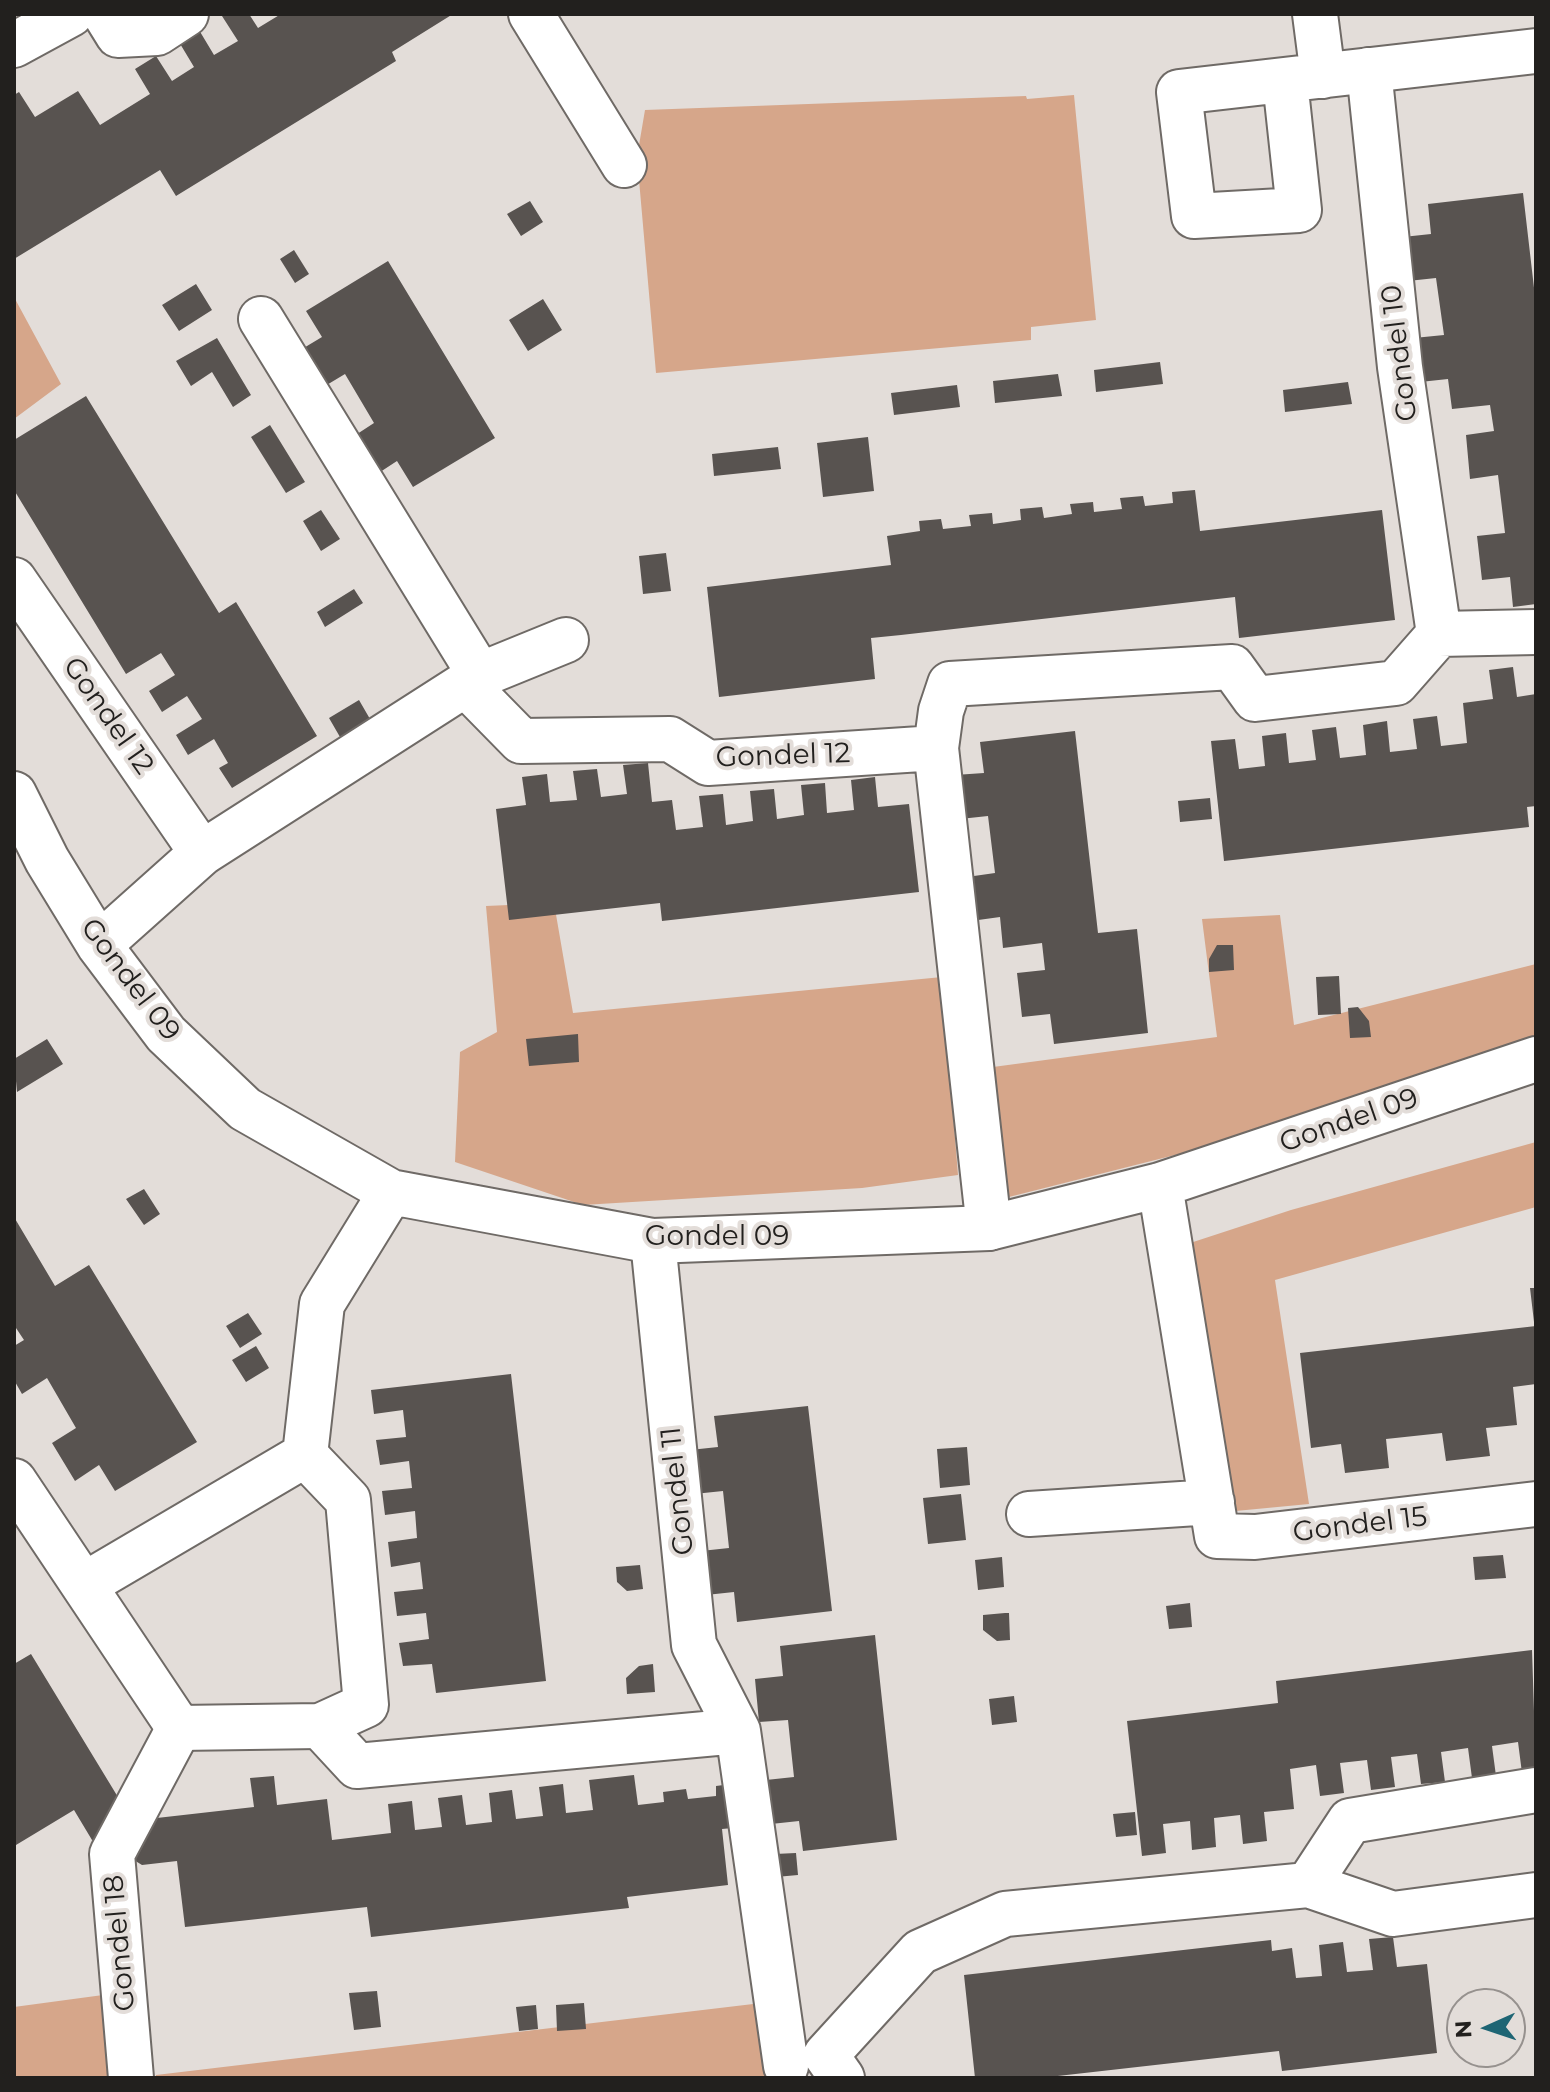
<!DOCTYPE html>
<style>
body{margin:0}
#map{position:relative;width:1550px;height:2092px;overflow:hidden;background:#e3ddd9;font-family:Montserrat,sans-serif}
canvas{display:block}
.frame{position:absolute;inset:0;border:16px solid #22201e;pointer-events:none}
.north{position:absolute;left:1446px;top:1988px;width:80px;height:80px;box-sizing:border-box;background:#e3ddd9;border:2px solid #96918e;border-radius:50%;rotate:267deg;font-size:22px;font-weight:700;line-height:32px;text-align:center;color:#22201e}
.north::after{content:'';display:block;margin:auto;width:28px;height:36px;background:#1e6574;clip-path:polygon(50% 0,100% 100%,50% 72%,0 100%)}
</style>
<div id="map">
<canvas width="1550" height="2092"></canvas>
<div class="frame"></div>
<div class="north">N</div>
</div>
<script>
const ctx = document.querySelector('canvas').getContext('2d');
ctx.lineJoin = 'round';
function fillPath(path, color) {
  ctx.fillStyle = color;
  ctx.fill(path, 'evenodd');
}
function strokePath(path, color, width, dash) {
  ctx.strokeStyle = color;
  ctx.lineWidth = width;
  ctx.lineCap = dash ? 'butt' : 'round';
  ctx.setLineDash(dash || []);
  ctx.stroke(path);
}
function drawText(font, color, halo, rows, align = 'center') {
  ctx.font = font + ' Montserrat,sans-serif';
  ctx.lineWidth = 8;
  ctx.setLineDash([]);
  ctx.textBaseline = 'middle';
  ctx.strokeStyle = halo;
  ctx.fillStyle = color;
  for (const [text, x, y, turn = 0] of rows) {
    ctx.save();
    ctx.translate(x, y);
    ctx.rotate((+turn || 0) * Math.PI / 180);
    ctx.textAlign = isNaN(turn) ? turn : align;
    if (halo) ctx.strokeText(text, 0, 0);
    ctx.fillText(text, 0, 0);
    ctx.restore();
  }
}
const green = new Path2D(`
 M1074,95L1096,320L1031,327V340L656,373L637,157L645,110L1026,96L1027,99Z
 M14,297L61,384L14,419Z
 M554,903L573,1013L942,977L958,1175L862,1188L583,1205L455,1162L460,1052L497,1032L486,906Z
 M1280,915L1294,1025L1536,964V1047L1262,1133L1005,1198L993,1067L1217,1037L1202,919Z
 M1536,1142V1207L1275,1280L1309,1504L1225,1512L1181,1246L1291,1210Z
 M103,1995L116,2078H14V2007Z
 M770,2002L779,2078H156V2075Z`);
const building = new Path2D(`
 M225,14H249L258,28L281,14H453L392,52L396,61L176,196L160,170L14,259V95L19,92L35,117L78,91L100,125L150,94L135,69L156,56L172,81L194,67L179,42L199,30L214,55L238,41L222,16Z
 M1523,193L1536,305V604L1513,607L1510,577L1482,580L1477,536L1505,533L1498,475L1470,479L1466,435L1494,431L1490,405L1452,409L1448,379L1420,382L1414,338L1444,335L1436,278L1408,281L1403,237L1431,234L1428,204Z
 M530,201L543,222L521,236L507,214Z
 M294,250L309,274L295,283L280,259Z
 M388,261L495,438L413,487L397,461L374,476L351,438L374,423L345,374L320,389L297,352L322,337L306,311Z
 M196,284L212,310L179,331L162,305Z
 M543,299L562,330L528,351L509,320Z
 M217,338L251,395L233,407L212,372L191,386L176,361Z
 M1160,362L1163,384L1096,392L1094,370Z
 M1058,374L1062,396L995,403L993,381Z
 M1348,382L1352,404L1285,412L1283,390Z
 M957,385L960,407L894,415L891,393Z
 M86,396L219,613L236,602L317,736L232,788L219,768L228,763L214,739L188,755L176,735L202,719L187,696L162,712L149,691L175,675L161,653L126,674L14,490V440Z
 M270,425L305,482L286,493L251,437Z
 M868,437L874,491L823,497L817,443Z
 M778,447L781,469L714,476L712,454Z
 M1195,490L1200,531L1382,510L1395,620L1239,638L1235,597L901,635L871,638L875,679L719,697L707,587L891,565L887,536L920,531L919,521L941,519L943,529L971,526L969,515L992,513L993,524L1021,520L1020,509L1042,507L1044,518L1072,514L1070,504L1093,502L1094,512L1122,509L1120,498L1143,496L1145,506L1173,503L1172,492Z
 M321,510L340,539L321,551L303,521Z
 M666,553L671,591L643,594L639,556Z
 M354,589L363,603L325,627L317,612Z
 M1513,667L1517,697L1536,694V806L1527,807L1529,827L1224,861L1211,741L1235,739L1239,769L1265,766L1262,736L1286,733L1289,763L1316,760L1312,730L1336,727L1340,758L1366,755L1363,725L1387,721L1390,752L1417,749L1413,719L1437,716L1441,746L1467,743L1463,703L1493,699L1489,670Z
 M359,700L370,719L340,737L329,718Z
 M1075,731L1098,933L1137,929L1148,1033L1054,1044L1050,1014L1022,1017L1017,973L1045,970L1042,943L1003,948L1000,917L971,921L967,877L995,873L988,816L960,819L955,775L984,773L980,742Z
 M648,763L652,802L672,800L676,830L703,827L699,796L723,794L726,825L753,821L750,791L774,789L777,819L804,815L801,785L825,783L827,813L854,810L851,780L875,777L878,807L909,804L919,892L662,921L660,903L509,920L496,809L526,805L522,777L547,774L550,802L577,800L573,771L597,769L601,797L627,794L623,765Z
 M1210,798L1212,819L1180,822L1178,801Z
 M1217,945H1233L1234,970L1209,972V959Z
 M1339,976L1341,1014L1318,1015L1316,977Z
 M1358,1007L1369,1021L1371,1037L1350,1038L1348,1008Z
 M578,1034L579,1062L529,1066L526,1039Z
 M47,1039L63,1064L17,1092L14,1059Z
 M144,1189L160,1214L144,1225L126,1199Z
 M14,1217L55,1286L89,1265L197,1442L115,1491L99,1465L75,1481L52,1443L76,1428L47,1378L22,1394L14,1380V1346L24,1340L14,1325Z
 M1530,1288H1536V1322H1534Z
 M248,1313L262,1334L240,1348L226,1326Z
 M1536,1326V1384L1513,1387L1517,1425L1486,1428L1490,1456L1446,1461L1442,1433L1386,1439L1389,1468L1345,1473L1341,1444L1311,1448L1300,1353Z
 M256,1346L269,1368L246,1382L232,1360Z
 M511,1374L546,1681L436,1693L432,1664L403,1666L399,1643L429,1639L426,1613L397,1616L394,1592L423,1589L420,1562L391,1567L388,1542L417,1538L415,1511L385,1515L382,1491L412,1488L409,1461L380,1465L376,1440L406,1437L403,1410L374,1414L371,1390Z
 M808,1406L832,1611L737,1622L734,1592L706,1595L701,1551L729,1548L723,1491L694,1494L690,1450L718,1447L714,1416Z
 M967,1447L970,1485L940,1488L937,1449Z
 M961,1494L966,1540L928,1544L923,1498Z
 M1503,1555L1506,1578L1475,1580L1473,1557Z
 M1002,1557L1004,1587L978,1590L975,1560Z
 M640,1565L643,1589L627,1591L617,1582L616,1567Z
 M1190,1603L1192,1627L1169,1629L1166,1606Z
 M1005,1613H1009L1010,1640L997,1641L983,1630V1615Z
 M875,1635L897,1840L803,1851L799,1821L771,1824L766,1780L794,1777L791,1749L788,1720L759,1722L755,1679L783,1676L780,1646Z
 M1532,1650L1536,1772L1522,1773L1518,1742L1492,1746L1496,1776L1472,1778L1468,1748L1441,1752L1445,1782L1421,1784L1417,1754L1391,1757L1395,1787L1371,1790L1367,1760L1340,1763L1344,1793L1320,1796L1316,1765L1290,1769L1294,1809L1264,1812L1267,1841L1243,1844L1240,1815L1214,1818L1216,1847L1192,1850L1190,1821L1163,1824L1166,1853L1142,1856L1127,1721L1278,1703L1276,1681Z
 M31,1654L124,1807L105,1846L92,1840L74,1810L16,1845L14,1841V1664Z
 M653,1664L655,1692L627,1694L626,1678L639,1666Z
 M1014,1696L1017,1722L992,1725L989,1699Z
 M634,1775L638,1805L664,1802L663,1792L686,1789L688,1799L716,1796V1786L739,1783L743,1827L722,1829L728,1885L627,1897L629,1908L371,1937L367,1907L185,1927L177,1861L142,1865L129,1857L148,1819L254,1807L250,1778L274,1776L277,1805L327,1799L332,1840L391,1833L388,1804L412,1801L415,1830L442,1827L438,1798L462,1795L466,1825L492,1822L489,1793L512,1790L516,1819L543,1816L539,1787L563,1784L566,1813L593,1810L589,1780Z
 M1135,1812L1137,1835L1116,1837L1113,1814Z
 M796,1853L798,1875L776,1877L775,1854Z
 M1393,1937L1397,1967L1427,1964L1437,2053L1282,2071L1279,2051L1040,2078H975L964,1975L1271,1940L1272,1951L1292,1948L1296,1978L1322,1976L1319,1945L1343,1942L1347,1972L1373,1970L1369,1939Z
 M377,1991L381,2027L354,2030L349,1993Z
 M584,2003L586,2029L557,2031L556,2005Z
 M536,2005L538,2029L519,2031L516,2007Z`);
const pedestrian = new Path2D(`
 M105,14L118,35L157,33L186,14
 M531,14L624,165
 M1369,70L1400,367L1439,634
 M261,319L480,675
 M14,580L202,853
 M467,686L521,741L670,739L708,763L936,748
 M989,1228L936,748L941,711L950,684L1232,667L1255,699L1396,683L1439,634L1536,632
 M653,1241L694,1645L738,1731L786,2066
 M320,1726L357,1766L738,1731
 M1308,1885L1350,1821L1536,1790
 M131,2078L112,1854L179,1728
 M842,2078L826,2055L920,1952L1005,1914L1308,1885L1393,1914L1536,1895`);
const minor = new Path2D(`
 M1315,14L1323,76
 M14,45L71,14
 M1285,81L1299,210L1194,216L1179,92L1536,51
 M14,794L47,860L99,945L166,1034L245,1109L391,1192L653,1241L989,1228L1160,1185L1536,1059
 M99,945L202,853L480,675L566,640
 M1160,1185L1217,1536L1255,1537L1536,1504
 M305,1455L322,1304L391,1192
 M14,1481L179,1728L320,1726L366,1705L348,1500L305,1455L84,1585
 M1029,1514L1212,1502`);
const streetNames = [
 ["Gondel 10",1400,353,-97],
 ["Gondel 12",108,716,55],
 ["Gondel 12",783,756,-2],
 ["Gondel 09",130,980,53],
 ["Gondel 09",1349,1121,-19],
 ["Gondel 09",717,1237],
 ["Gondel 11",678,1491,-96],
 ["Gondel 15",1360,1525,-7],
 ["Gondel 18",120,1943,-95]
];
fillPath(green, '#d6a68a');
fillPath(building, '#585350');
strokePath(pedestrian, '#6f6a66', 48);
strokePath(minor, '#6f6a66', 48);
strokePath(pedestrian, '#fff', 44);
strokePath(minor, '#fff', 44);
drawText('28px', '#22201e', '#e3ddd9', streetNames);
</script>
